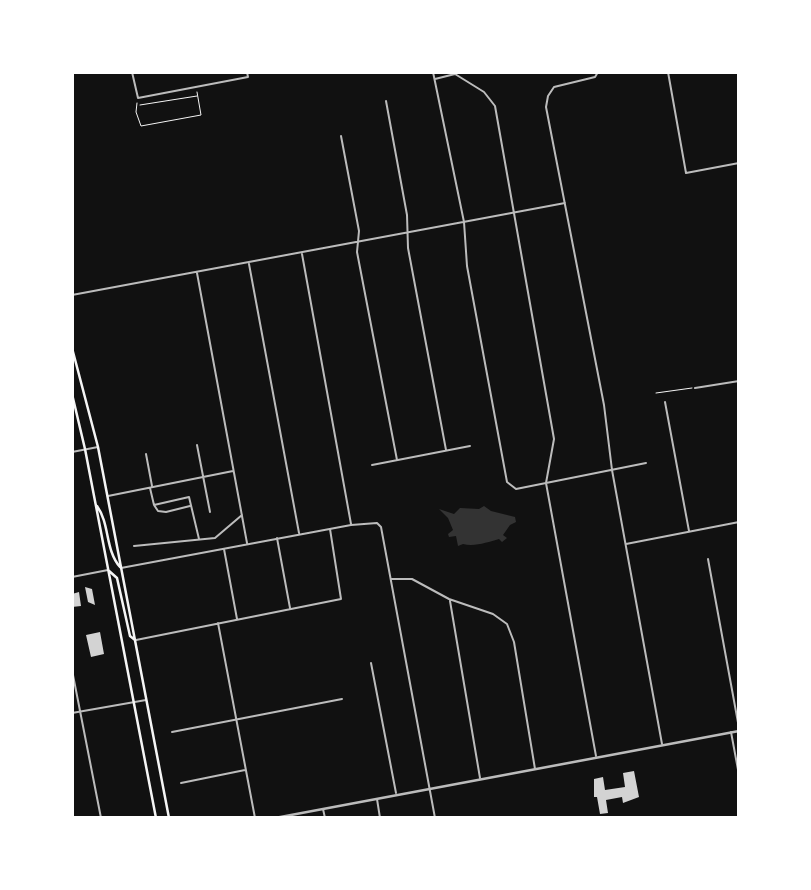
<!DOCTYPE html>
<style>
body{margin:0}
#map{position:relative;width:811px;height:890px;overflow:hidden;background:#111;font-family:"Noto Serif",serif}
canvas{display:block}
.frame{position:absolute;inset:0;border:74px solid #fff;pointer-events:none}
</style>
<div id="map">
<canvas width="811" height="890"></canvas>
<div class="frame"></div>
</div>
<script>
const ctx = document.querySelector('canvas').getContext('2d');
ctx.lineJoin = 'round';
function fillPath(path, color) {
  ctx.fillStyle = color;
  ctx.fill(path, 'evenodd');
}
function strokePath(path, color, width, dash) {
  ctx.strokeStyle = color;
  ctx.lineWidth = width;
  ctx.lineCap = dash ? 'butt' : 'round';
  ctx.setLineDash(dash || []);
  ctx.stroke(path);
}
const water = new Path2D(`
 M484,506L491,511L515,517L516,522L510,525L503,535L507,538L502,542L499,539C488,542 475,547 463,544L458,546L456,536L449,537L448,534L453,530L448,518L439,509L454,514L460,508L479,509Z`);
const building = new Path2D(`
 M85,587L92,589L95,605L88,602Z
 M79,592L81,606L72,607V594Z
 M100,632L104,654L91,657L86,635Z
 M634,771L639,797L623,803L622,797L606,800L608,813L600,814L597,797H594V779L603,777L605,790L625,787L623,773Z`);
const path = new Path2D(`
 M137,103L136,112L141,126L201,115L197,92
 M140,105L197,96
 M656,393L692,388`);
const minor = new Path2D(`
 M132,72L138,98L248,77L247,72
 M433,72L464,222L467,266L507,482L516,489L646,463
 M598,72L595,77L554,87L548,96L546,107L604,405L612,470L662,744
 M668,72L686,173L739,163
 M435,79L455,74L484,92L495,106L554,439L546,483L596,756
 M386,101L407,215L408,248L446,450
 M341,136L359,231L357,252L397,460
 M302,254L351,524
 M249,264L299,533
 M197,273L247,543
 M72,295L565,203
 M695,388L739,381
 M665,402L689,531
 M197,445L210,512
 M72,452L98,447
 M146,454L152,486
 M372,465L470,446
 M150,488L154,505L158,511L166,512L190,506
 M108,496L233,471
 M154,505L189,497L199,539
 M277,538L290,608
 M626,544L739,522
 M134,546L215,538L242,515
 M224,549L237,619
 M708,559L739,728
 M121,568L351,525L377,523L381,527L435,818
 M72,577L108,570
 M391,579H412L449,599L493,614L507,624L514,642L535,769
 M450,601L480,778
 M218,623L255,818
 M136,640L341,599L330,529
 M371,663L396,793
 M72,670L101,818
 M72,713L146,700
 M172,732L342,699
 M731,732L739,775
 M181,783L245,770
 M377,799L380,818
 M323,809L325,818`);
const tertiary = new Path2D(`
 M275,818L739,731`);
const primary = new Path2D(`
 M72,348L98,447L169,818
 M72,394L85,449L156,818
 M97,506C110,524 105,550 120,567
 M108,570L117,578L130,636L135,640`);
fillPath(water, '#333');
fillPath(building, '#d3d3d3');
strokePath(path, '#f5f5f5', 1);
strokePath(minor, '#bcbcbc', 2);
strokePath(tertiary, '#bcbcbc', 2.5);
strokePath(primary, '#f5f5f5', 2.5);
</script>
